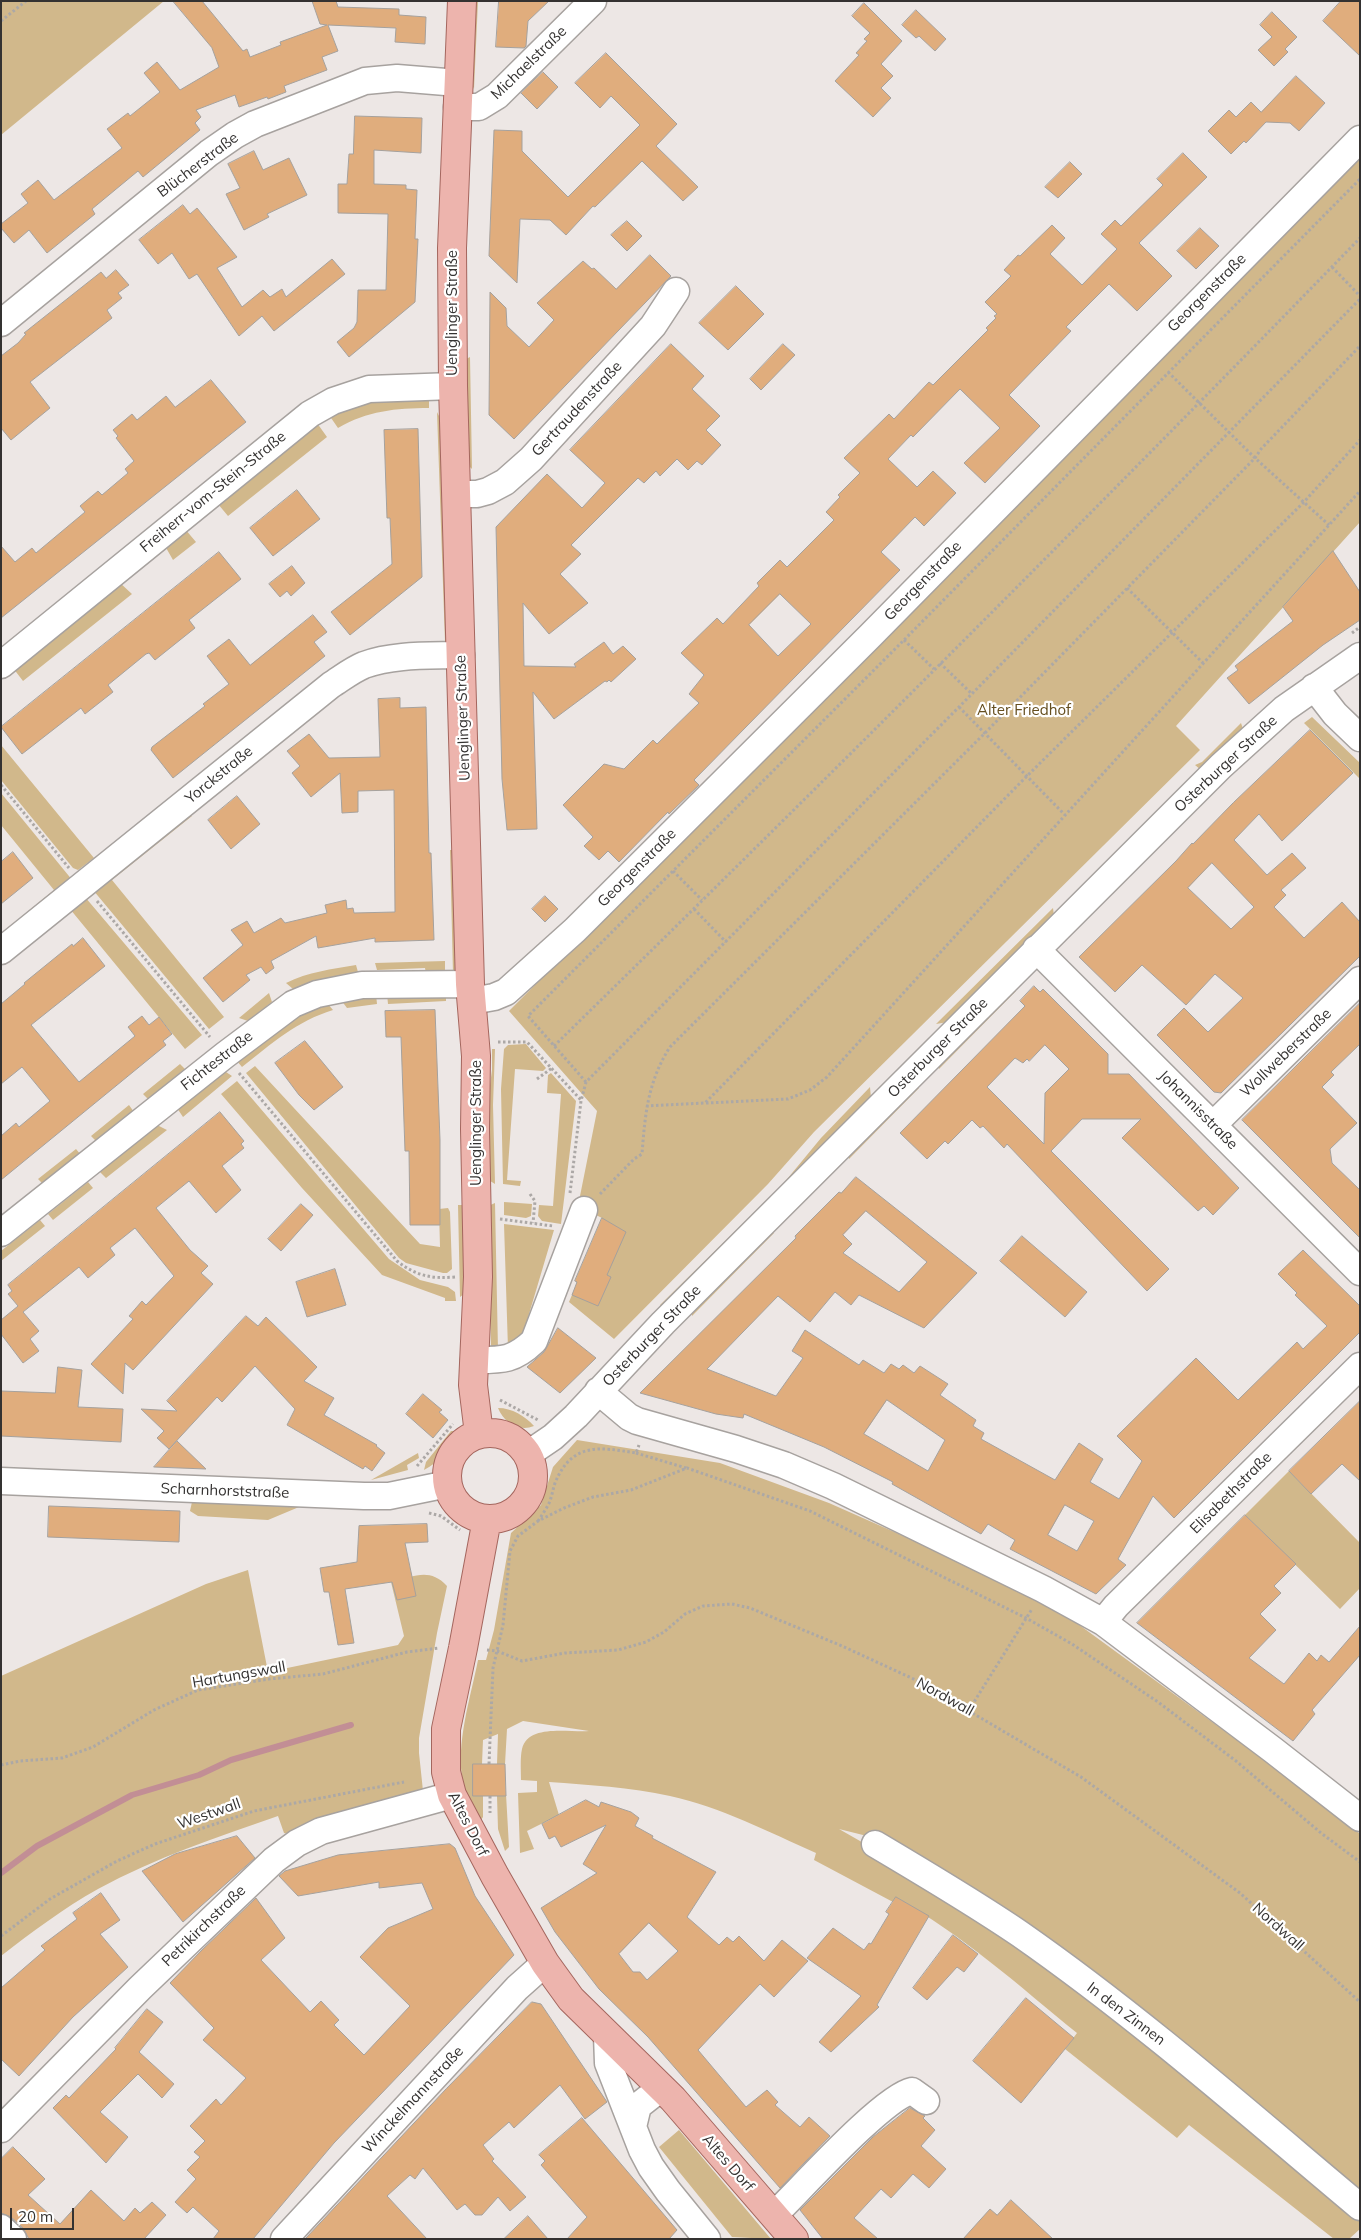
<!DOCTYPE html>
<meta charset="utf-8">
<style>
body{margin:0}
#map{position:relative;width:1361px;height:2240px;overflow:hidden;background:#ede7e5;font-family:Mulish,sans-serif}
canvas{display:block}
.frame{position:absolute;inset:0;border:2px solid #343231;pointer-events:none}
.scale{position:absolute;left:10px;top:2208px;width:64px;height:22px;box-sizing:border-box;border:2px solid #343231;border-top:0;padding-left:6px;font-size:15px;line-height:18px;white-space:nowrap;color:#343231;-webkit-text-stroke:4px #fff;paint-order:stroke}
</style>
<div id="map">
<canvas width="1361" height="2240"></canvas>
<div class="frame"></div>
<div class="scale">20 m</div>
</div>
<script>
const ctx = document.querySelector('canvas').getContext('2d');
ctx.lineJoin = 'round';
function fillPath(path, color) {
  ctx.fillStyle = color;
  ctx.fill(path, 'evenodd');
}
function strokePath(path, color, width, dash) {
  ctx.strokeStyle = color;
  ctx.lineWidth = width;
  ctx.lineCap = dash ? 'butt' : 'round';
  ctx.setLineDash(dash || []);
  ctx.stroke(path);
}
function drawText(font, color, halo, rows, align = 'center') {
  ctx.font = font + ' Mulish,sans-serif';
  ctx.lineWidth = 4.5;
  ctx.setLineDash([]);
  ctx.textBaseline = 'middle';
  ctx.strokeStyle = halo;
  ctx.fillStyle = color;
  for (const [text, x, y, turn = 0] of rows) {
    ctx.save();
    ctx.translate(x, y);
    ctx.rotate((+turn || 0) * Math.PI / 180);
    ctx.textAlign = isNaN(turn) ? turn : align;
    if (halo) ctx.strokeText(text, 0, 0);
    ctx.fillText(text, 0, 0);
    ctx.restore();
  }
}
const green = new Path2D(`
 M1,1H164L1,135Z
 M474,1H478L474,89L471,82Z
 M1360,156V522L1176,726L1200,750L814,1132L768,1184L614,1339L569,1302L577,1283L575,1281L602,1218L578,1206L597,1111L509,1011Z
 M470,357L472,469L467,464L466,359Z
 M419,397L429,401V408C396,408 367,411 338,428L329,415L377,398Z
 M437,412L441,420L448,638L445,642Z
 M317,423L327,437L228,516L218,504Z
 M185,529L196,542L173,560L165,546Z
 M119,582L132,594L23,681L13,668Z
 M1312,717L1360,763V779L1304,723Z
 M1241,723L1243,729L1201,770L1195,765L1202,762Z
 M1,745L94,858L78,870L73,868L1,780Z
 M1,793L73,881L24,921L21,917L54,890L1,825Z
 M187,814L192,816L112,880L224,1017L209,1029L93,890Z
 M450,850H454L460,972L453,974Z
 M85,897L202,1035L185,1049L70,909Z
 M1053,908L1054,916L948,1022L936,1024Z
 M445,961V973L426,974L425,968L377,970L375,963Z
 M356,965L358,972L313,982L293,989L286,983C308,972 332,969 356,965Z
 M1013,988L1016,991L939,1069L938,1063Z
 M269,993L272,1002L248,1021L239,1018Z
 M376,994L377,1004L347,1008L341,1000Z
 M387,994L446,995V1001L388,1004Z
 M327,1003L333,1010C297,1021 271,1044 242,1067L236,1060L283,1021Z
 M526,1044L546,1068L543,1071L515,1069L507,1180L521,1181L520,1186L503,1184L501,1089L504,1049L508,1045Z
 M492,1049H495L493,1105L495,1184L487,1179L486,1115L492,1070Z
 M180,1064L186,1070L149,1100L143,1094Z
 M255,1066L420,1244L440,1247L439,1209L448,1208L450,1212L452,1269L447,1273H443L406,1263L399,1258L246,1073Z
 M223,1070L232,1076L183,1117L177,1108Z
 M551,1073L576,1101L561,1224L542,1221L538,1216L539,1205L553,1206L561,1094L547,1093L548,1075Z
 M237,1081L389,1259L420,1280L448,1287L455,1292L456,1301H445V1298L382,1275L302,1188L221,1094Z
 M870,1087L871,1098L662,1308L660,1305L783,1184L821,1138Z
 M913,1088H919L849,1159L848,1153Z
 M129,1105L134,1112L97,1142L91,1136Z
 M157,1125L167,1130L106,1178L100,1172Z
 M76,1149L81,1155L44,1185L38,1179Z
 M88,1182L93,1188L53,1220L48,1214Z
 M504,1202L532,1204L531,1216L526,1218L504,1215Z
 M495,1203L498,1350L491,1347L488,1206Z
 M458,1205H465L464,1294L460,1297Z
 M40,1220L45,1226L1,1261V1251Z
 M504,1224L554,1230L521,1341L508,1349Z
 M768,1233H774L692,1316V1310Z
 M498,1408C512,1408 525,1416 534,1426C519,1432 504,1423 498,1408Z
 M451,1431H456C452,1448 439,1462 424,1470L426,1462Z
 M577,1440L720,1463L829,1503L1041,1597L1330,1808L1360,1834V2193L879,1839L839,1829L888,1857L1043,1962L1360,2215V2229L1349,2239H1334L1189,2125L1177,2138L1065,2049L1077,2033C1019,1986 962,1934 896,1898L893,1902L814,1860L816,1853C769,1832 720,1807 670,1796C630,1787 589,1785 549,1782L559,1815L527,1831L534,1849L520,1853L518,1793L537,1792V1781L521,1780C521,1770 520,1758 522,1749C528,1723 571,1733 589,1731L523,1721L507,1729L505,1764H497L498,1734L483,1740L482,1764H473V1796H483V1817L481,1820C474,1808 466,1796 463,1782C455,1745 471,1696 478,1660H486L494,1630L511,1533L541,1505L553,1467Z
 M418,1453L419,1458L407,1465L408,1470L371,1480Z
 M1289,1471L1360,1543V1588L1340,1609L1245,1515Z
 M192,1502L299,1504V1507L268,1520L198,1516L190,1511Z
 M248,1570L268,1672L398,1645L404,1636L391,1582C414,1577 429,1567 447,1586L437,1633L419,1738V1753L423,1791L293,1835L284,1833L278,1816C217,1837 155,1858 98,1889C64,1908 32,1932 1,1956V1676L206,1584Z
 M506,1794L509,1847L505,1851L498,1829L497,1796H506Z
 M679,2130L771,2239L732,2237L659,2147Z`);
const stream = new Path2D(`
 M1,1873L37,1846L132,1795L199,1775L231,1760L351,1725`);
const building = new Path2D(`
 M173,1H202L243,51L247,49L250,57L281,45L280,42L327,25L320,24L312,1H336L338,7L399,9V15L426,17L425,44L395,42L396,28L328,25L338,51L322,57L327,70L284,86L286,92L268,99L267,97L239,107L235,95L196,110L201,117L195,123L200,130L143,177L138,171L92,209L95,214L47,253L29,230L14,243L1,228V224L28,203L21,194L38,180L54,200L122,148L107,129L128,113L130,116L160,92L144,73L157,62L180,90L219,67L212,48Z
 M499,1H549L528,21L526,46L524,48L496,47Z
 M1341,1H1360V56L1323,21Z
 M864,3L902,41L881,64L893,76L881,88L891,98L873,117L835,81L859,55L856,53L867,41L864,39L870,33L852,16Z
 M916,10L946,39L935,51L919,36L916,38L902,25Z
 M1272,12L1297,37L1285,49L1288,52L1274,66L1258,50L1272,37L1260,25Z
 M606,53L677,124L656,146L698,187L683,201L642,161L595,207L593,206L566,235L550,220L520,219L517,283L489,256L494,130L522,131V151L568,197L640,125L611,96L600,108L575,83Z
 M543,72L558,87L537,109L521,93Z
 M1296,76L1325,103L1299,131L1290,123L1266,122L1246,143L1244,141L1231,154L1208,131L1229,110L1236,117L1251,102L1261,112Z
 M355,116L422,118L421,153L374,150V184L406,185V189L417,190L415,239H418L415,302L349,357L337,342L354,328L357,322L358,290H386L388,214L338,213V184H347L349,154H353Z
 M254,151L263,170L289,158L307,195L267,214L269,217L244,230L226,194L240,188L228,164Z
 M1183,153L1207,177L1139,243L1172,276L1137,311L1109,284L1066,327L1071,331L1009,395L1040,426L985,483L964,463L1000,428L960,389L913,437L911,435L888,459L917,487L933,471L956,493L924,526L915,517L881,552L900,570L694,780L699,785L669,814L668,812L619,862L608,851L599,860L584,846L593,837L563,805L604,764L624,769L653,740L657,744L699,703L689,694L704,675L681,653L717,618L723,624L759,586L757,583L780,560L787,567L834,520L826,512L840,497L838,495L860,473L844,458L889,414L894,419L929,382L933,385L988,330L986,328L996,318L994,316L997,314L985,302L1011,276L1004,270L1018,255L1020,256L1052,225L1065,238L1050,254L1082,285L1117,249L1101,234L1115,220L1121,226L1163,185L1157,179ZM780,594L811,624L778,656L749,625Z
 M1070,162L1082,174L1058,198L1045,187Z
 M183,205L190,214L197,208L237,257L217,268L242,307L263,290L270,297L282,289L286,297L332,259L345,274L274,331L262,316L239,336L197,274L189,279L172,253L158,264L139,240Z
 M627,221L642,236L627,251L611,235Z
 M1200,228L1219,246L1196,269L1177,251Z
 M650,255L671,276L514,439L489,415L490,292L506,308L507,326L529,347L554,320L537,303L583,261L592,269L594,268L616,289Z
 M116,270L129,285L118,293L122,298L107,310L112,318L30,382L50,408L11,440L1,428V356L18,343L26,334L24,333L101,272L106,278Z
 M736,286L764,314L728,350L699,323Z
 M671,344L704,376L692,389L720,416L706,430L721,445L702,465L697,461L688,470L677,459L660,476L656,471L644,483L638,478L571,545L581,554L560,574L588,603L549,634L523,603L524,666L576,667L574,664L604,642L613,654L623,646L636,659L611,682L609,680L607,682L605,681L554,719L533,692L537,829L507,830L502,779L496,527L547,474L582,508L605,483L570,450Z
 M783,344L795,355L761,390L750,379Z
 M211,380L246,422L1,618V546L15,562L32,548L36,553L85,512L80,506L98,491L102,495L128,473L125,469L134,461L116,438L118,436L113,430L132,414L137,420L166,396L175,407Z
 M418,429L422,577L350,635L331,612L392,564L390,518H387L384,430Z
 M297,490L320,519L273,556L250,528Z
 M1333,551L1360,592V620L1323,645L1249,704L1227,678L1238,670L1235,666L1293,621L1283,607Z
 M219,552L241,579L189,620L195,628L155,660L149,653L146,654L108,685L113,692L85,714L81,708L22,754L1,727Z
 M292,566L305,583L291,596L287,591L280,597L269,584Z
 M313,615L327,632L314,642L325,656L173,778L151,750L152,747L205,706L203,704L229,684L207,656L229,639L250,665Z
 M400,698V708L426,707L429,853H431L434,940L375,942V938L318,948L316,936L271,961L274,968L266,974L261,967L246,975L250,980L223,1002L203,978L243,945L231,930L247,921L254,933L281,918L285,923L327,913L325,905L346,900L347,909L353,908L354,913L395,912L394,790L358,791V812L342,813L340,773L311,797L292,773L300,766L287,751L309,734L329,758L380,757L378,699Z
 M1310,730L1353,773L1282,841L1259,814L1234,840L1267,875L1292,853L1306,868L1281,890L1286,895L1274,907L1304,938L1342,902L1360,922V956L1221,1093L1214,1092L1157,1035L1184,1008L1208,1032L1243,998L1215,974L1186,1005L1142,965L1115,992L1079,957L1176,861L1192,843L1193,844L1233,803ZM1212,863L1254,907L1231,929L1188,888Z
 M237,796L260,824L231,849L208,820Z
 M13,852L33,878L1,904V862Z
 M545,896L558,909L545,922L532,909Z
 M83,938L105,966L31,1025L79,1082L135,1036L128,1027L142,1016L149,1025L159,1017L172,1034L163,1041L166,1045L1,1180V1136L16,1123L19,1127L50,1101L22,1067L1,1084V1004L25,984L24,983L72,944L73,946Z
 M1034,986L1040,992L1043,989L1108,1054V1074H1129L1239,1188L1213,1215L1204,1206L1198,1211L1122,1138L1141,1119H1082L1051,1151L1169,1269L1147,1291L1007,1144L1004,1148L983,1126L980,1128L972,1120L948,1144L945,1141L927,1159L900,1133L1025,1006L1020,1001ZM1045,1045L1069,1069L1045,1093L1044,1144L987,1087L1015,1058L1023,1063L1027,1059L1029,1061Z
 M1360,1003V1044L1331,1072L1334,1075L1322,1087L1357,1123L1330,1149L1332,1163L1360,1190V1238L1242,1120Z
 M435,1010L440,1140V1225H410L409,1151H405L401,1037H386L385,1011Z
 M305,1041L343,1087L314,1110L299,1095L275,1063Z
 M220,1112L244,1141L241,1144L244,1148L222,1166L241,1190L216,1213L189,1181L156,1208L190,1250L208,1266L201,1273L213,1284L133,1370L125,1363L123,1394L91,1364L133,1319L129,1316L142,1301L146,1305L174,1276L135,1228L110,1248L115,1255L88,1278L79,1267L23,1312L39,1331L30,1339L39,1351L23,1363L1,1334V1320L18,1306L8,1294L12,1291L8,1285Z
 M856,1177L977,1273L924,1328L859,1295L851,1305L835,1292L810,1322L778,1296L707,1369L776,1396L803,1358L792,1351L805,1330L859,1365L863,1360L884,1373L891,1364L899,1369L903,1365L914,1373L920,1366L948,1384L940,1395L976,1420L973,1426L984,1433L981,1439L1055,1480L1079,1443L1103,1459L1090,1482L1119,1499L1142,1461L1117,1436L1196,1358L1238,1400L1297,1342L1303,1349L1327,1326L1295,1295L1297,1293L1278,1274L1303,1250L1360,1306V1332L1174,1518L1153,1496L1118,1559L1126,1565L1096,1594L1010,1549L1015,1540L988,1524L981,1534L892,1484L893,1482L824,1447L744,1414L743,1418L716,1414L640,1393L796,1238L795,1236L839,1192L841,1193ZM866,1211L927,1262L899,1292L843,1253L852,1244L843,1235ZM887,1400L945,1440L928,1471L864,1434ZM1065,1505L1094,1521L1077,1551L1048,1535Z
 M301,1204L313,1215L281,1251L268,1239Z
 M602,1218L626,1232L607,1275L611,1277L598,1306L572,1295L577,1282L575,1281Z
 M1022,1236L1087,1292L1065,1317L1000,1261Z
 M335,1269L346,1305L307,1317L296,1282Z
 M246,1316L258,1326L266,1317L317,1367L304,1381L334,1398L324,1415L377,1445L376,1446L385,1453L372,1471L365,1466L363,1469L287,1425L295,1409L255,1366L222,1402L217,1397L169,1449L157,1438L164,1431L141,1409L177,1411L167,1401Z
 M558,1328L596,1358L560,1393L527,1367L544,1352Z
 M58,1367L82,1370L78,1407L123,1409L121,1442L1,1436V1391L55,1393Z
 M423,1394L442,1410L439,1412L448,1420L433,1438L406,1414Z
 M1360,1401V1481L1342,1464L1311,1494L1289,1471Z
 M177,1441L206,1469L154,1467Z
 M49,1506L180,1511L179,1542L48,1537Z
 M1245,1515L1296,1564L1274,1586L1281,1593L1260,1614L1276,1630L1249,1658L1284,1684L1309,1653L1317,1661L1321,1655L1329,1662L1360,1626V1655L1312,1710L1315,1714L1293,1741L1137,1623Z
 M427,1524L428,1542L405,1543L416,1596L397,1600L392,1582L345,1589L354,1643L338,1645L329,1592H324L320,1568L357,1562L359,1526Z
 M473,1764H505L506,1796H473Z
 M586,1800L599,1807L601,1802L631,1812L639,1818L635,1826L653,1836L652,1838L716,1872L687,1917L719,1945L727,1937L733,1942L739,1936L764,1961L782,1940L808,1961L774,1997L760,1984L698,2050L746,2107L767,2090L778,2102L775,2105L800,2127L809,2117L830,2136L780,2188L648,2037L599,1989L555,1932L541,1908L597,1873L583,1864L606,1825L561,1847L555,1836L549,1839L542,1824ZM649,1923L678,1951L647,1980L640,1972H633L619,1954Z
 M237,1836L255,1858L183,1922L142,1871L175,1854Z
 M450,1844L455,1848L475,1896L514,1955L334,2143L253,2239H213L219,2231L193,2207L187,2213L175,2202L196,2179L187,2170L200,2157L194,2152L205,2141L190,2126L216,2099L221,2105L246,2078L203,2040L214,2028L170,1983L201,1951L256,1898L285,1938L261,1960L310,2012L321,2001L339,2020L334,2025L364,2055L410,2006L360,1957L388,1928L433,1909L422,1883L379,1888V1882L298,1896L279,1876L285,1871L338,1855Z
 M101,1893L120,1920L100,1934L128,1967L73,2017L19,2076L1,2059V1988L45,1950L41,1946L77,1919L73,1913Z
 M896,1897L929,1916L877,2005L879,2007L831,2052L819,2042L861,1996L807,1958L833,1928L864,1950L869,1943L871,1944L889,1914L886,1912Z
 M953,1935L978,1954L964,1972L957,1967L927,2000L913,1988Z
 M1026,1998L1074,2038L1021,2103L973,2061Z
 M532,2002L541,2004L607,2102L585,2119L560,2085L514,2128L509,2122L483,2145L494,2159L492,2161L526,2197L510,2211L498,2197L482,2215H475L465,2204L457,2210L423,2168L415,2179L410,2175L387,2196L427,2239H305L446,2089Z
 M147,2009L163,2022L139,2052L174,2084L162,2098L138,2074L100,2112L128,2137L106,2163L53,2108L66,2095L69,2098L116,2049L115,2048Z
 M910,2108L925,2116L923,2118L935,2130L921,2146L946,2169L929,2188L913,2174L891,2198L881,2189L854,2218L878,2239H823L800,2210L873,2137Z
 M582,2118L677,2230L669,2239H567L587,2217L541,2165L545,2161L539,2155Z
 M13,2147L45,2179L28,2195L60,2224L91,2190L124,2221L135,2208L140,2213L152,2202L166,2215L144,2239H29L23,2228L11,2217L1,2213V2159Z
 M1011,2200L1053,2239H963L990,2209L997,2215Z
 M528,2216L548,2239H504Z`);
const path = new Path2D(`
 M1,21L26,1
 M1332,267L1360,296
 M1168,372L1255,458L1329,525
 M1127,588L1203,663
 M1352,633L1360,627
 M904,640L934,669
 M940,663L972,694
 M959,707L1065,815
 M1,785L69,868
 M673,871L702,900
 M97,901L210,1037
 M694,909L726,942
 M498,1042H527L581,1100
 M554,1046C826,780 1095,511 1360,238
 M239,1073L397,1261C416,1276 432,1279 455,1277
 M537,1079L552,1068
 M586,1082L528,1016L904,640L1360,179
 M706,1103L788,1099L810,1090L827,1077L1360,491
 M646,1106L705,1103L1027,776L1303,503L1360,440
 M570,1193L581,1101L586,1082L959,707L1360,299
 M530,1194L535,1201L533,1223
 M600,1194L634,1159L642,1154C645,1114 648,1081 670,1047L985,733L1255,458L1261,449L1360,346
 M500,1219L553,1226
 M500,1400L538,1420
 M636,1453L686,1468
 M417,1466L453,1424
 M429,1513L441,1516L460,1530
 M538,1521C542,1515 547,1508 550,1501C552,1495 553,1489 555,1483C572,1442 599,1447 636,1453L639,1445
 M487,1650L497,1651L522,1661L565,1653L618,1650L646,1642L664,1632L685,1614L703,1606L732,1604L750,1608L842,1646L918,1681L1081,1777L1240,1893L1360,2002
 M969,1710L1032,1609
 M489,1764L493,1668L503,1625L510,1551L518,1536L538,1521L564,1508L593,1497L631,1490L687,1468L810,1511L1026,1618L1072,1644L1158,1702L1236,1761L1321,1833L1360,1862
 M1,1765L20,1761L62,1758L93,1747L154,1710L198,1690L269,1679L323,1674L407,1652L439,1648
 M490,1796V1813
 M1,1936L50,1899L117,1861L155,1844L254,1811L404,1782`);
const minor = new Path2D(`
 M457,107H479L497,96L593,1
 M1,323L209,153L235,135L255,124L365,81L397,78L458,83
 M456,494H477L488,491L505,482L531,459L653,326L676,291
 M1,665L310,414L333,401L369,389L453,386
 M1314,687L1335,714L1360,738
 M1036,949L1360,1272
 M1,951L331,685C342,678 352,670 364,665C394,654 429,656 461,655
 M472,1001L494,997L506,992L575,930L870,636L1360,139
 M1213,1125L1360,980
 M1,1233L225,1055L293,1004L317,994L362,985L470,984
 M474,1360C502,1360 513,1361 534,1341L584,1210
 M598,1391L629,1417L637,1421L736,1449L784,1465L833,1486L1043,1589L1103,1622L1273,1750L1360,1818
 M528,1454L553,1437L576,1416L663,1323L1221,766L1284,709L1360,656
 M1,1481L364,1496H389L448,1484
 M1103,1622L1116,1606L1360,1366
 M875,1844C924,1873 973,1902 1020,1934C1139,2017 1249,2114 1360,2207
 M607,2035L608,2063L642,2150L651,2167L668,2191L707,2239
 M633,2127L638,2106L661,2088
 M1,2129L140,1988L274,1860L297,1843L321,1831L452,1795
 M774,2215C800,2190 883,2097 912,2091L926,2101
 M1,2228L13,2239
 M284,2239L517,1988L545,1963`);
const major = new Path2D(`
 M462,1L452,248L453,386L470,984L476,1056L475,1129L478,1277L473,1385L479,1434
 M447 1476a43 43 0 1 1 86 0a43 43 0 1 1-86 0Z
 M487,1519L463,1648L446,1729V1772L452,1795L495,1876L545,1963L571,1999L673,2099L794,2239`);
const streetNames = [
 ["Michaelstraße",529,63,-44],
 ["Blücherstraße",198,165,-37],
 ["Georgenstraße",1207,293,-45],
 ["Uenglinger Straße",452,313,-90],
 ["Gertraudenstraße",577,409,-47],
 ["Freiherr-vom-Stein-Straße",213,492,-39],
 ["Georgenstraße",923,581,-46],
 ["Uenglinger Straße",463,718,-92],
 ["Osterburger Straße",1226,764,-43],
 ["Yorckstraße",219,775,-39],
 ["Georgenstraße",637,868,-45],
 ["Osterburger Straße",938,1048,-45],
 ["Wollweberstraße",1286,1053,-44],
 ["Fichtestraße",217,1061,-38],
 ["Johannisstraße",1198,1110,45],
 ["Uenglinger Straße",476,1123,-90],
 ["Osterburger Straße",652,1336,-46],
 ["Scharnhorststraße",225,1491,2],
 ["Elisabethstraße",1231,1493,-45],
 ["Hartungswall",239,1675,-10],
 ["Nordwall",945,1697,29],
 ["Westwall",209,1814,-19],
 ["Altes Dorf",468,1824,63],
 ["Petrikirchstraße",204,1926,-44],
 ["Nordwall",1278,1927,42],
 ["In den Zinnen",1126,2014,37],
 ["Winckelmannstraße",413,2100,-47],
 ["Altes Dorf",728,2163,49]
];
const parkNames = [
 ["Alter Friedhof",1024,710]
];
fillPath(green, '#d1b88b');
strokePath(stream, '#c28e95', 6);
fillPath(building, '#e0ad7d');
strokePath(building, '#a5a19d', 1);
strokePath(minor, '#a7a29f', 29);
strokePath(major, '#a4665e', 30);
strokePath(path, '#aca8a6', 3, [2.5, 2.5]);
strokePath(minor, '#fff', 26);
strokePath(major, '#edb4ad', 28);
drawText('15px', '#343231', '#fff', streetNames);
drawText('15px', '#654e1f', '#fff', parkNames);
</script>
